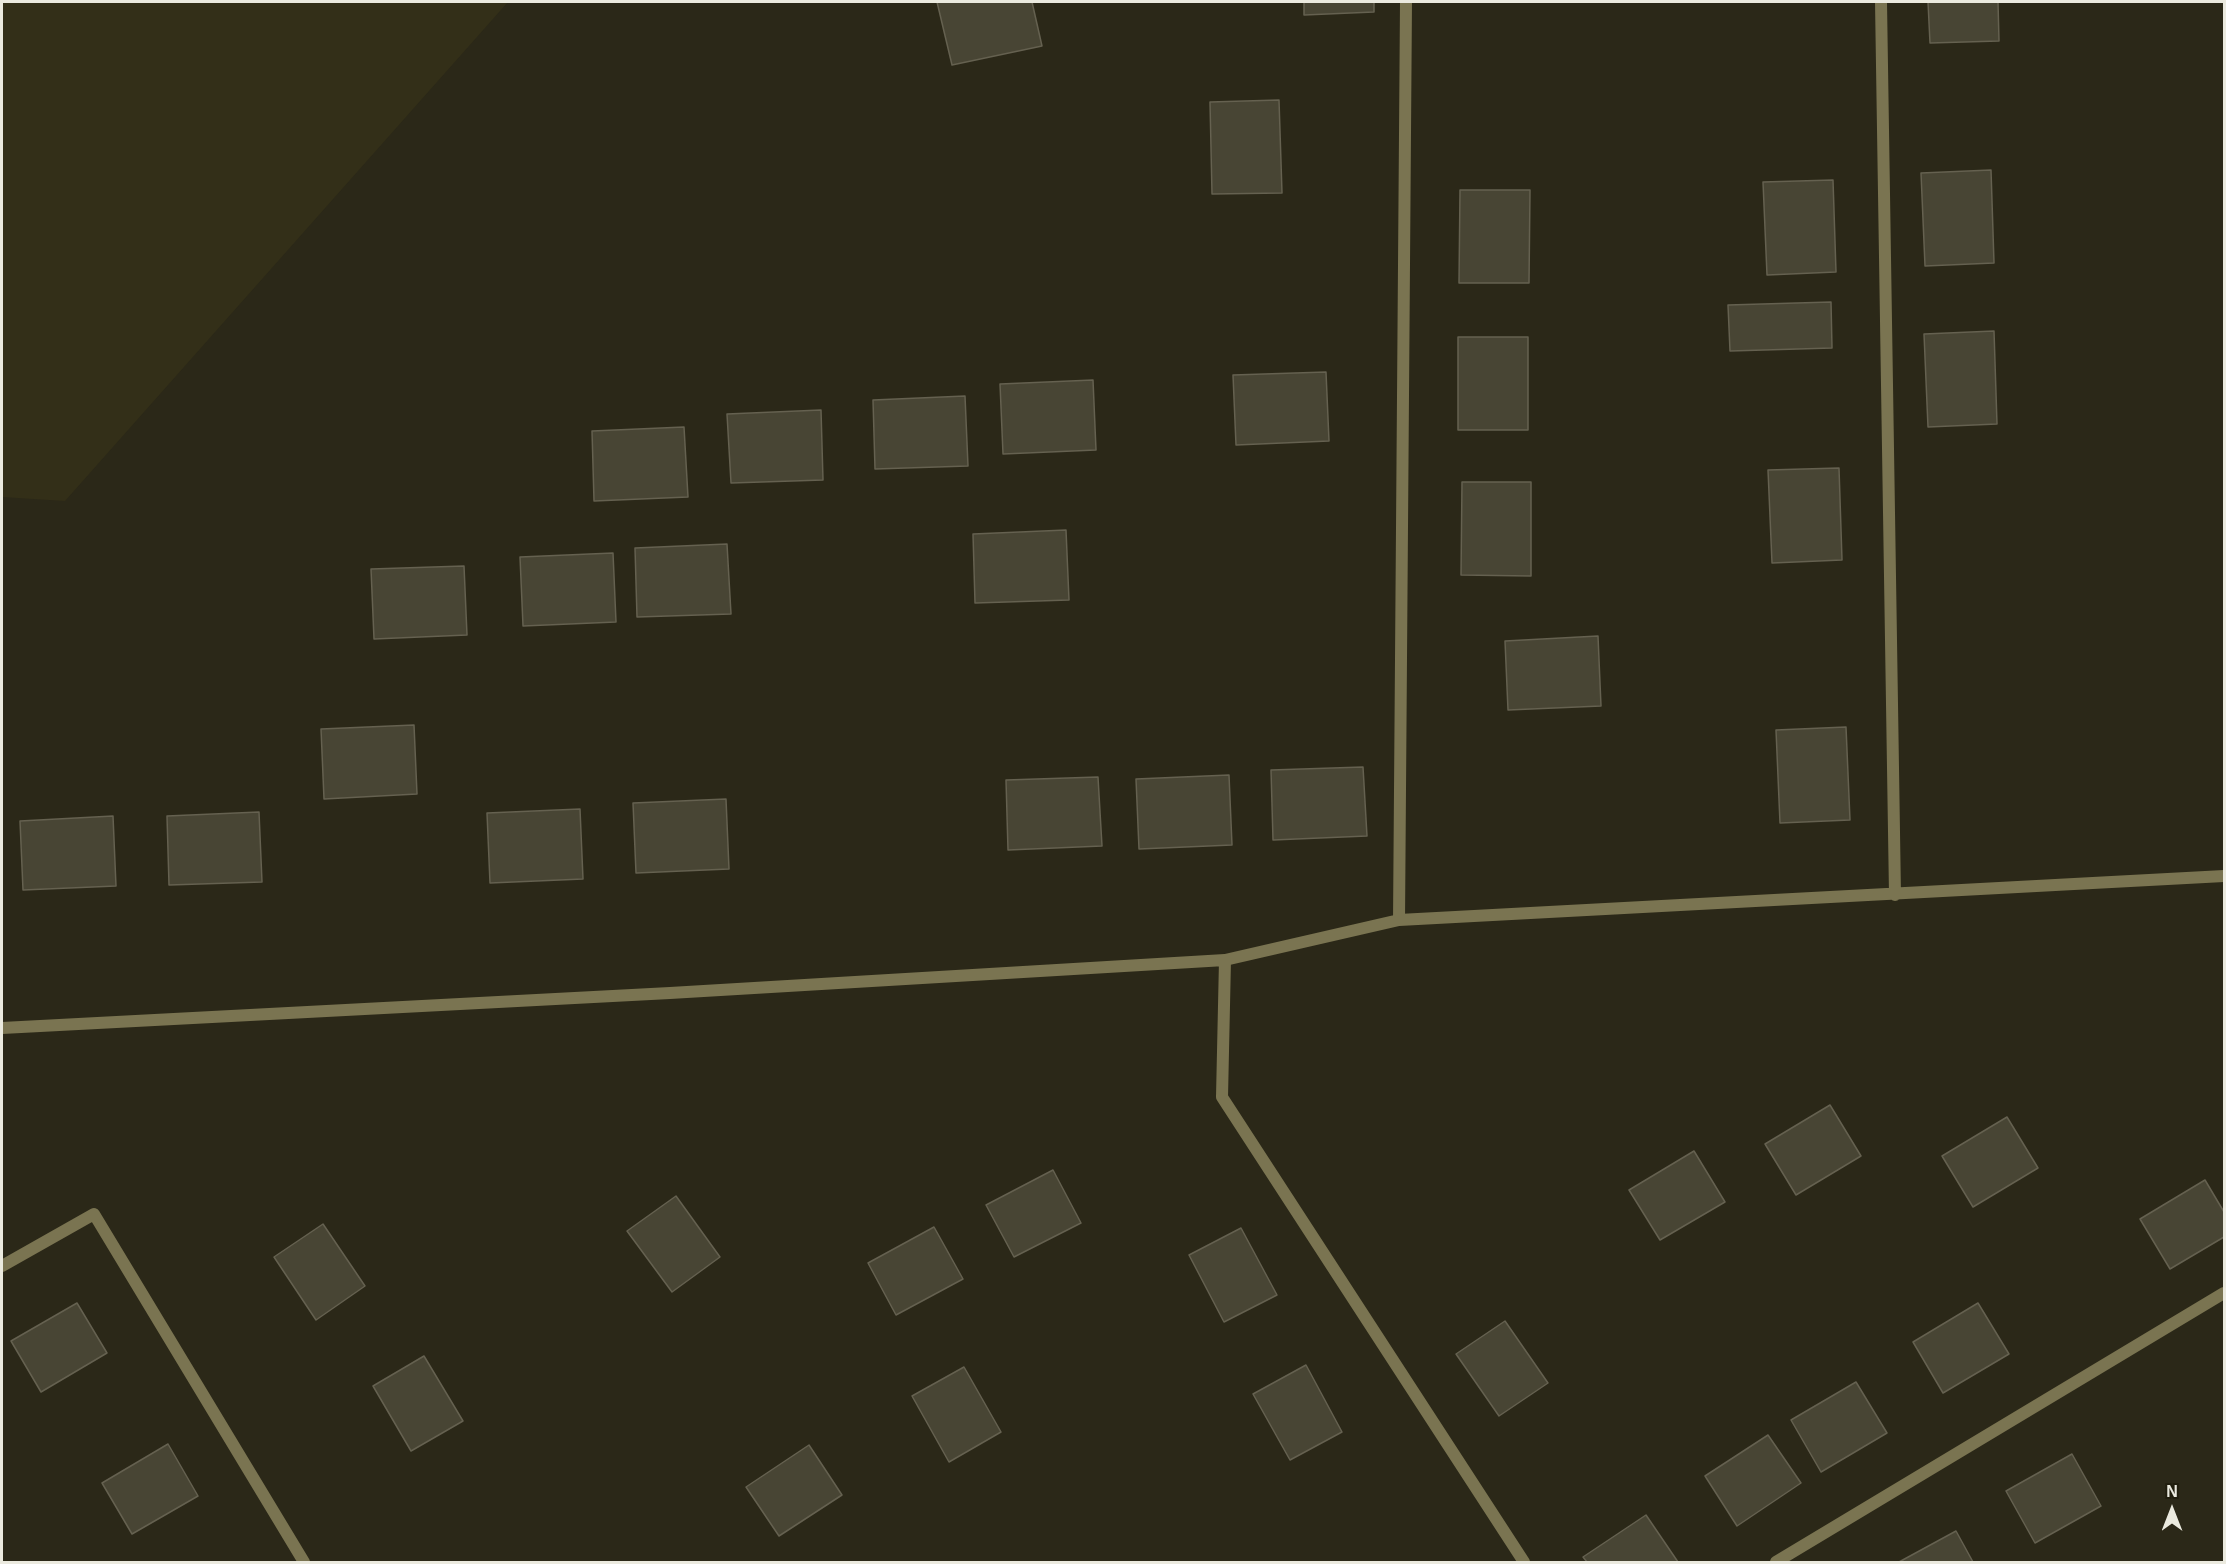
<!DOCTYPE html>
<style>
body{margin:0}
#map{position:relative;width:2226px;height:1564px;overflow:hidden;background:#2b2818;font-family:Helvetica,sans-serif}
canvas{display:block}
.frame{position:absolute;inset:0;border:3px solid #ebeadf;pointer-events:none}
.north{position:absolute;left:2142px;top:1480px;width:60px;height:60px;-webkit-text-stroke:4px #211e0e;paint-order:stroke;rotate:0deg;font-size:16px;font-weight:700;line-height:24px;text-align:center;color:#ebeadf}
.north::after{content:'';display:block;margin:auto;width:21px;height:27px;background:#ebeadf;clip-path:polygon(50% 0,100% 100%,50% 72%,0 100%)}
</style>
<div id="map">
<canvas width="2226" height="1564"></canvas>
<div class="frame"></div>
<div class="north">N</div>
</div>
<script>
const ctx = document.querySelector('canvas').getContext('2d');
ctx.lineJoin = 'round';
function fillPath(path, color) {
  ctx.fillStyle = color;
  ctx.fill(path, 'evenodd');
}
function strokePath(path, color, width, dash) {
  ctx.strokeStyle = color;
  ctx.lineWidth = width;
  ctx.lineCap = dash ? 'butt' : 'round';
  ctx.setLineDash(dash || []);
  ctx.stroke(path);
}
const built = new Path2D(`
 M2,2H508L65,501L2,497Z`);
const building = new Path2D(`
 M937,2H1032L1042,46L952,65Z
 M1304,2H1374V12L1304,15Z
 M1928,2H1998L1999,41L1930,43Z
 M1279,100L1282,193L1212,194L1210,102Z
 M1991,170L1994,263L1925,266L1921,173Z
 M1833,180L1836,272L1767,275L1763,182Z
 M1460,190H1530L1529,283H1459Z
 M1831,302L1832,348L1730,351L1728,305Z
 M1994,331L1997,424L1928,427L1924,334Z
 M1458,337H1528V430H1458Z
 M1326,372L1329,441L1236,445L1233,375Z
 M1093,380L1096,450L1003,454L1000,384Z
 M965,396L968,466L875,469L873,400Z
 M821,410L823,480L731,483L727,414Z
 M684,427L688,497L594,501L592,431Z
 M1839,468L1842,560L1772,563L1768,470Z
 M1462,482H1531V576L1461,575Z
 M1066,530L1069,600L975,603L973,534Z
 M727,544L731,614L637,617L635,548Z
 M613,553L616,622L523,626L520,557Z
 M464,566L467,635L374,639L371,569Z
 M1598,636L1601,706L1508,710L1505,641Z
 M414,725L417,794L324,799L321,729Z
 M1846,727L1850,820L1780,823L1776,730Z
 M1363,767L1367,836L1273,840L1271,770Z
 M1229,775L1232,845L1139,849L1136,779Z
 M1098,777L1102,846L1008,850L1006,780Z
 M726,799L729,869L636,873L633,803Z
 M580,809L583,879L490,883L487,813Z
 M259,812L262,882L169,885L167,816Z
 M113,816L116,886L23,890L20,821Z
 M1830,1105L1861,1156L1796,1195L1765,1144Z
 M2007,1117L2038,1168L1973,1207L1942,1156Z
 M1694,1151L1725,1202L1660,1240L1629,1190Z
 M1053,1170L1081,1223L1014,1257L986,1205Z
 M2205,1180L2224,1212V1237L2170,1269L2140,1219Z
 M676,1196L720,1257L672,1292L627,1231Z
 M323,1224L365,1286L316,1320L274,1257Z
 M934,1227L963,1279L896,1315L868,1263Z
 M1241,1228L1277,1295L1224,1322L1189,1255Z
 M77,1303L107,1353L41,1392L11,1341Z
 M1978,1303L2009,1354L1943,1393L1913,1342Z
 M1505,1321L1548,1383L1499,1416L1456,1354Z
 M424,1356L463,1421L411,1451L373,1386Z
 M1306,1365L1342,1432L1290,1460L1253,1394Z
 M964,1367L1001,1432L949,1462L912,1396Z
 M1856,1382L1887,1433L1821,1472L1791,1420Z
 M1768,1435L1801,1483L1737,1526L1705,1476Z
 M168,1444L198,1496L132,1534L102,1483Z
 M809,1445L842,1495L779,1536L746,1487Z
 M2072,1454L2101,1506L2035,1543L2006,1491Z
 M1646,1515L1678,1562H1587L1583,1557Z
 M1956,1531L1973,1562H1899Z`);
const minor = new Path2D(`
 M1881,2L1895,895
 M1399,920L1406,2
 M1225,960L1222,1097L1524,1562
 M2,1028L670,993L1225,960L1399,920L2224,876
 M2,1266L94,1214L304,1562
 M1776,1562L2224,1293`);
fillPath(built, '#332f18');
fillPath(building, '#484534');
strokePath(building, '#656150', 1.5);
strokePath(minor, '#7a7451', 12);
</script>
